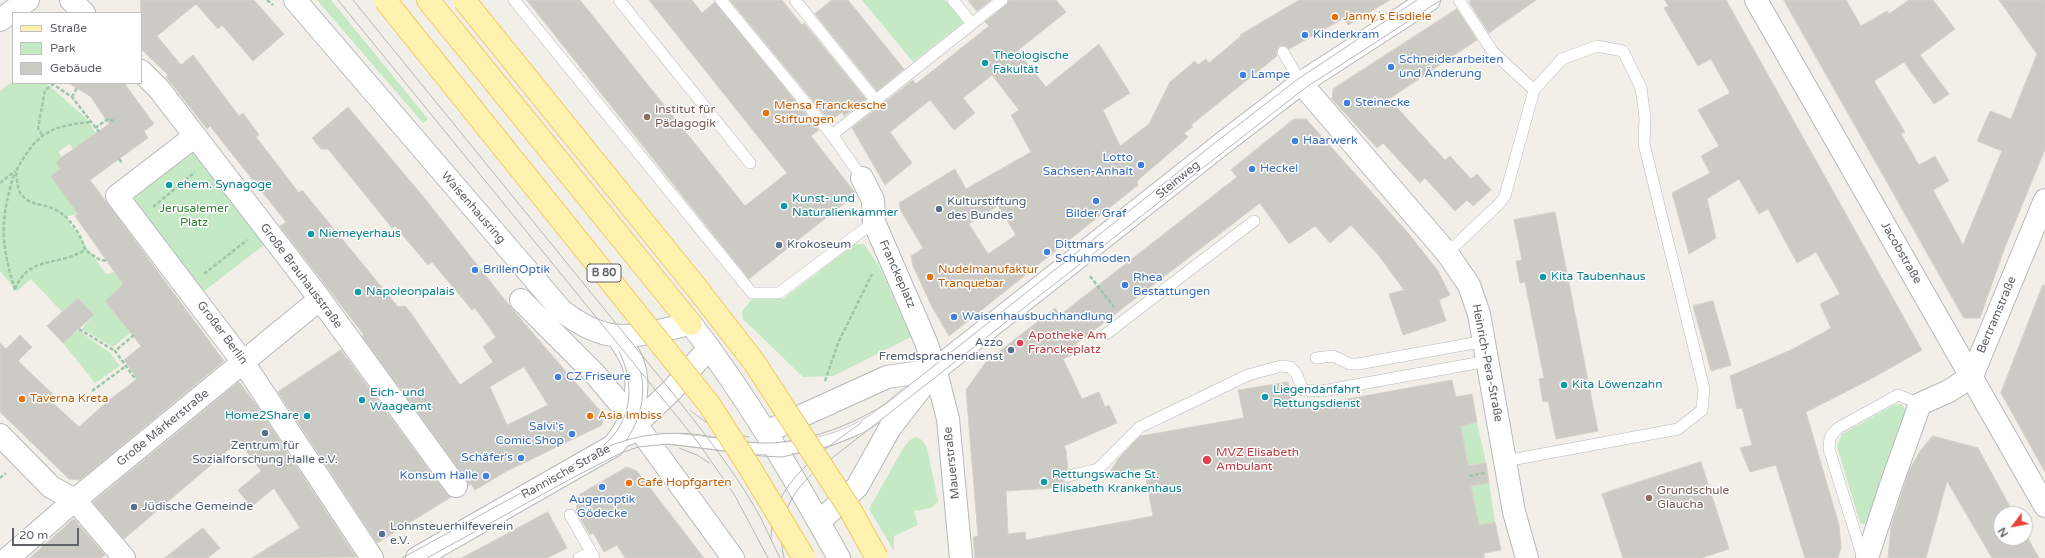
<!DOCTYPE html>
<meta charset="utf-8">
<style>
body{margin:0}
#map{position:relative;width:2045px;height:558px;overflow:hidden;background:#f1efe8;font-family:"Varela Round",sans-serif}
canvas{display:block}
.legend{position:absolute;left:12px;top:12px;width:130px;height:72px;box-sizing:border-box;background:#fff;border:1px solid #bfc1c3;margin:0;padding:5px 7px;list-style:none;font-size:12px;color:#5f6368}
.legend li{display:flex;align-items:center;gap:8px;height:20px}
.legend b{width:20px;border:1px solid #bfc1c3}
.north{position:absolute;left:1993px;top:506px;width:40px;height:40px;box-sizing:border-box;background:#fff;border:1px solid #bfc1c3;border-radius:50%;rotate:238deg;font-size:11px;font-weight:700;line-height:16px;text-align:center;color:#5f6368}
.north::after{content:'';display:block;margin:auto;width:14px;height:18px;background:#ea4335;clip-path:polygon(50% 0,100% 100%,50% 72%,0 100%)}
.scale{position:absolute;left:12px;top:528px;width:67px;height:18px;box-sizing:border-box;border:2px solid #5f6368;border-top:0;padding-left:5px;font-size:12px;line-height:14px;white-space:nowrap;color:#5f6368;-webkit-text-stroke:3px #fff;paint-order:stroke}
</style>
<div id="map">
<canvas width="2045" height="558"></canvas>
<ul class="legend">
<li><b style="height:5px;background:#fff2af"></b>Straße</li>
<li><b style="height:11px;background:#c5e8c5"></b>Park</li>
<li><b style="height:11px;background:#cccac5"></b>Gebäude</li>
</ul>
<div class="north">N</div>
<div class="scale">20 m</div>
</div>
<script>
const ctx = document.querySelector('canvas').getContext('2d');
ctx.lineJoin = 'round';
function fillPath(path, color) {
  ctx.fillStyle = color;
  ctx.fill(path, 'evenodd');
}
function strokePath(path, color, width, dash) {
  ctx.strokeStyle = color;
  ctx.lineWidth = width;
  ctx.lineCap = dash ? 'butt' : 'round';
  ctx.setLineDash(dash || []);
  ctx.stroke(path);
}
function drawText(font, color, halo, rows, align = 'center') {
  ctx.font = font + ' "Varela Round",sans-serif';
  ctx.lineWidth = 3;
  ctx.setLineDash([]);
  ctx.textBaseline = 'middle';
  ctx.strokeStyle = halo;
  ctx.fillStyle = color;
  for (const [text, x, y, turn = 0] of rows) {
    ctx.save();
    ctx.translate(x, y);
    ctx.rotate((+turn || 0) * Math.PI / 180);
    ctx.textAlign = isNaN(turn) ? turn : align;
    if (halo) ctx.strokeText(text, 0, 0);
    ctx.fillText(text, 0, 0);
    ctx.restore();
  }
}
const green = new Path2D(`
 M317,0H331L428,119L423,123Z
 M862,0H945L964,22L913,62Z
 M13,81V83H46L85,117L96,133L73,149L70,144L58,152L63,158L57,163L61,169L78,214L65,217L106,274L115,272L123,284L105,301L130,333L113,347L82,329L94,315L78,298L62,312L31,279L17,291L0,271V91Z
 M195,136L273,238L195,298L117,196Z
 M855,244H864L880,268L911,337L833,376L803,377L743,319L742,311L754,297L783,299Z
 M78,330L110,353L120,366L95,383L63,343Z
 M1901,404L1904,407L1906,413L1869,522L1865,524L1860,523L1837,446L1842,434L1894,405Z
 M1477,422L1486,463L1468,466L1461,426Z
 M916,437L922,440L927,448L938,501L931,508L914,511L918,525L894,536V551L869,509L904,447L910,440Z
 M1489,483L1495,522L1479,525L1471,486Z`);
const building = new Path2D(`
 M141,0H254L284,34L253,61L222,25L218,29L196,4L157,36L181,65L193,55L239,116L243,113L259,135L256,137L299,193L302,190L398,307L405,306L411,313L460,385L493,362L483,347L496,337L475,308L472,310L432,262L428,265L395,226L392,228L328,149H321L312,138L348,107L426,200L512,309L602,413V425L505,472L475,490L471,484L468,486L466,479L362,336L364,335L280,226L286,222L210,126L207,129L166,77L168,75L141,49ZM524,367L548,405L507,425L490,387Z
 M527,0H580L745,206L787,173L649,0H692L702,13L715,2L819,130L811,136L856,194L749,279Z
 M730,0H782L802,25L804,23L866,99L844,116L842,112L830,121Z
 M832,0H848L904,69L877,91L815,14Z
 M968,0H991L977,11Z
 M1009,0H1056L1066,12L1017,51L1046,87L1099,44L1130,93L1103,110L1120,146L1149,124L1170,82L1195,61L1198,65L1206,59L1209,63L1241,36L1240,35L1299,0H1390L1348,25L1344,18L1289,49L1286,46H1279L1276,52L1277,56L1191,125L1193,127L1184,133L1188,137L1137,181L1138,185L949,336L932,307L913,266L911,256L923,248L901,211L899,203L955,169L966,189L1031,152L1011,115L1019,110L992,75L963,98L975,113L954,130L930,100L890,132L912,163L885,185L852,128L913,80L916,84L989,26L985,22L1006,5ZM998,206L1016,235L988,254L969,224Z
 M1471,0H1536L1489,33L1469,2Z
 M1665,0H1726L1922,350L1869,380L1806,412L1839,525L1841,547L1838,558H1805L1776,465L1750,472L1740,448L1752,445L1742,408L1737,409L1730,376L1791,350L1826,331L1831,328L1820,304L1840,294L1816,252L1797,263L1768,209L1759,214L1739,179L1707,199L1716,238L1689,254L1672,193L1710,173L1701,156L1719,146L1698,110L1730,93L1711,59L1698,66L1664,8L1668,6Z
 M1784,0H1846L1861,26L1887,11L1889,14L1909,0H1933L1955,29L1920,55L1949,94L1934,104L1904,62L1874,81L1905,132L1901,134L1919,165L1935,156L1949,181L1933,190L1963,245L2002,151L1977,141L1990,111L2011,119L2037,54L1999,0H2045V149L2005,247L1980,318H1964Z
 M1457,9L1477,40L1389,99L1445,160L1450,156L1471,179L1477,174L1491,190L1473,206L1467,200L1455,211L1425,178L1420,183L1383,143L1377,148L1332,99L1333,89Z
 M69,83H124L154,124L144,131L148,138L90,180L224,361L80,480L69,479L0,412V343L6,349L20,335L32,347L18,361L57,398L52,402L79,427L109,400L137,379L124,360L141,346L105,301L123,284L75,216L78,214L51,176L61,169L56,163L62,157L109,124L91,97Z
 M1294,119H1306L1409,234L1438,271L1450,295L1439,300L1446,321L1403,335L1389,294L1404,290L1380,257L1351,225L1330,243L1315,226L1289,244L1260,203L1076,344L1080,351L1063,359L1082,399L1099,392L1105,407L1109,405L1117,423L1064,446L1066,450L1068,469L1063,471L1061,477L1063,481L1068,483L1069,487L1006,491L1008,534L1025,532L1026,540L1153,516L1144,468L1108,475L1118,459L1140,436L1244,418L1238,390L1288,382L1293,409L1452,380L1456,397L1472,394L1477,422L1461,426L1468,466L1486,463L1489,483L1471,486L1479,525L1495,522L1501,550L1484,553V558H975L973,537L978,536L966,390L986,362L1055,308L1060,315L1237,177L1231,170Z
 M1555,212L1598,431L1556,439L1548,401L1543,402L1541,391L1539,379L1544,378L1525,282L1520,283L1516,261L1522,260L1514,220Z
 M2043,285H2045V472L2001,393Z
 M78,298L94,315L63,343L47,326Z
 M1713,301L1731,365L1711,371L1693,306Z
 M341,350L446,493L451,497L377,543L278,392Z
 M239,382L257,406L356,557L252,558L300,528L274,488L251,507L238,490L261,471L239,441L124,539L93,502Z
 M1933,436L1978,448L2014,514H2001V538H2025V533L2039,558H1992L1947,481L1926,558H1888L1891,526L1909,471L1920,451Z
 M1701,462L1729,549L1701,558H1623L1602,494Z
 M627,467L637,471L704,558H625L617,545L604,552L593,533L590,535L576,511L579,495Z
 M548,512L567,548L547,558H462Z
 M74,519L105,555L101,558H30Z
 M203,528L220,548L208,558H165Z`);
const path = new Path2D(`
 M267,0L273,5
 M51,83L72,97L99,132
 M72,97L77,88
 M90,122C49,126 36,134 16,171C17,178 17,189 21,194C29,206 43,203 54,209C69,216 81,234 85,250L100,260L107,261
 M95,128L108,119L114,121
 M42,135L38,128L45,90L52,85
 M119,159L123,164
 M0,183L14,172
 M153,207L195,172
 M204,274L247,240
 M1090,276L1114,307
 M15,289C29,255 57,267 85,250
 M15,290C0,242 0,219 15,171
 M79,329L115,351
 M134,335L115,351L136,380
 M825,381L838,343L872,274
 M92,391L126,366
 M1469,476L1485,473
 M0,478L6,473`);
const lane = new Path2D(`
 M514,0L752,293H779L874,222
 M619,0L750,163
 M721,0L832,135L862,178
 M795,0L876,101
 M953,0L972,24
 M1459,0L1493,52L1534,90
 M1283,52L1301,83
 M832,135L1002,0
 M1447,253L1499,204L1505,196L1534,90L1562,59L1597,46L1623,51L1641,88L1645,118L1644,144L1704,389L1702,410L1678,429L1505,461
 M1106,334L1254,221
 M1316,358L1333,356L1350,364H1358L1485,341
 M645,439C682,437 716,445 752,448C788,452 833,443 865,425C880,417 894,403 908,392
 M1068,476L1098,469L1140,427L1248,375L1281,366L1290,367L1296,373L1303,390L1322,391L1488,361
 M570,515L591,552
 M579,558L591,552L594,557
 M1863,558L1829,449L1830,437L1838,428L1898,395L1920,404`);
const street = new Path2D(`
 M71,0L84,13
 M1756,0L2045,506
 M0,20L28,0
 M141,71L159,89L320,299L456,486
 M1301,83L1447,253L1469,285L1479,314L1514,512L1527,558
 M195,136L117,196L243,362L372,558
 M862,178L873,200L874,222L926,342L937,376L948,419L961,558
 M521,300L595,374L627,412L733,558
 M766,432L887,377L935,370
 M628,434L635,425L671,391L709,348
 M0,435L51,487L75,500L124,558
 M819,522L857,487L890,428L935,370L1223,143L1301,83L1429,0
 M8,558L75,500L320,299
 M417,558L613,446C632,425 643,389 632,361C629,353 623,345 618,337
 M1867,558L1891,485L1920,404L1949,391L1972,376L2045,200`);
const secondary = new Path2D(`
 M295,0L562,311C612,349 635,335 691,324C748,398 794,477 839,558`);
const primary = new Path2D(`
 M428,0L691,324`);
const tram = new Path2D(`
 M338,0L697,441L734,494L768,558
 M353,0L671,391C700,428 730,465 754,506C764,522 771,541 780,558
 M690,410C708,426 727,433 749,437
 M626,441C640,420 646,397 641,373
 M604,445C633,420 635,384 619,351
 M679,448L697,455L709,463
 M771,538C771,482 822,452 862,422
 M402,558L594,453C628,436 663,430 701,435C725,439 749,444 773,443C815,439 852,425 887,403L1216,142L1298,79L1417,0
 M427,558L576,476L621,453L638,447L668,444L762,456L782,457L831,446L858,435
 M784,558C776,524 788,496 813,473L1305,88L1441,0`);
const primaryBridge = new Path2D(`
 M385,0L709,404L750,468L804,558
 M464,0L696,287L754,362L851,511L877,558`);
const markers = [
 [1335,17,4,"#e8710a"],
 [1305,35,4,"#3f7fe0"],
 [985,63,4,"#0f9aa8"],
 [1391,67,4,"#3f7fe0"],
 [1243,75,4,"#3f7fe0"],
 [1347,103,4,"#3f7fe0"],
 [766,113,4,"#e8710a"],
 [647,117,4,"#8d6e63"],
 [1295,141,4,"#3f7fe0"],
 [1141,165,4,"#3f7fe0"],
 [1252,169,4,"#3f7fe0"],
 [169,185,4,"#0f9aa8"],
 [1096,201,4,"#3f7fe0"],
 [784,206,4,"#0f9aa8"],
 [939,209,4,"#5c6f8a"],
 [311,234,4,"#0f9aa8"],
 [779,245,4,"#5c6f8a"],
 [1047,252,4,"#3f7fe0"],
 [475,270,4,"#3f7fe0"],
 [930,277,4,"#e8710a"],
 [1543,277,4,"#0f9aa8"],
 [1125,285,4,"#3f7fe0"],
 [358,292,4,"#0f9aa8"],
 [954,317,4,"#3f7fe0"],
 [1020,343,4,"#e0444e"],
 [1011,350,4,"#5c6f8a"],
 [558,377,4,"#3f7fe0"],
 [1564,385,4,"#0f9aa8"],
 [1265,397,4,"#0f9aa8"],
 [22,399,4,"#e8710a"],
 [362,400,4,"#0f9aa8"],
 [307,416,4,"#0f9aa8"],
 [590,416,4,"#e8710a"],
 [265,433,4,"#5c6f8a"],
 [572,434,4,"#3f7fe0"],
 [521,458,4,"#3f7fe0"],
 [1207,460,5,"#e0444e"],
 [486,476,4,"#3f7fe0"],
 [1044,482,4,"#0f9aa8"],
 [629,483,4,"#e8710a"],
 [602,487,4,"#3f7fe0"],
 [1649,498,4,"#8d6e63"],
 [134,507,4,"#5c6f8a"],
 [382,534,4,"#5c6f8a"]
];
const shields = [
 [604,273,34]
];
const shieldNames = [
 ["B 80",604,273]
];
const foodNames = [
 ["Janny´s Eisdiele",1343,17],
 ["Mensa Franckesche",774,106],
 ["Stiftungen",774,120],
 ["Nudelmanufaktur",938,270],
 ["Tranquebar",938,284],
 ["Taverna Kreta",30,399],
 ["Asia Imbiss",598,416],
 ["Café Hopfgarten",637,483]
];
const shopNames = [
 ["Kinderkram",1313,35],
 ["Schneiderarbeiten",1399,60],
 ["und Änderung",1399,74],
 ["Lampe",1251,75],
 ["Steinecke",1355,103],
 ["Haarwerk",1303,141],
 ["Lotto",1133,158,"right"],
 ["Sachsen-Anhalt",1133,172,"right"],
 ["Heckel",1260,169],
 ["Bilder Graf",1096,214,"center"],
 ["Dittmars",1055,245],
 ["Schuhmoden",1055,259],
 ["BrillenOptik",483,270],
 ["Rhea",1133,278],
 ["Bestattungen",1133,292],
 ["Waisenhausbuchhandlung",962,317],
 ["CZ Friseure",566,377],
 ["Salvi's",564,427,"right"],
 ["Comic Shop",564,441,"right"],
 ["Schäfer's",513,458,"right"],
 ["Konsum Halle",478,476,"right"],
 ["Augenoptik",602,500,"center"],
 ["Gödecke",602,514,"center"]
];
const cultureNames = [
 ["Theologische",993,56],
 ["Fakultät",993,70],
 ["ehem. Synagoge",177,185],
 ["Kunst- und",792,199],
 ["Naturalienkammer",792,213],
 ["Niemeyerhaus",319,234],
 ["Kita Taubenhaus",1551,277],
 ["Napoleonpalais",366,292],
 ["Kita Löwenzahn",1572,385],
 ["Liegendanfahrt",1273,390],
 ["Rettungsdienst",1273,404],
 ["Eich- und",370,393],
 ["Waageamt",370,407],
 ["Home2Share",299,416,"right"],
 ["Rettungswache St.",1052,475],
 ["Elisabeth Krankenhaus",1052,489]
];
const educationNames = [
 ["Institut für",655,110],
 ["Pädagogik",655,124],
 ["Grundschule",1657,491],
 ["Glaucha",1657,505]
];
const streetNames = [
 ["Steinweg",1178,180,-39],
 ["Waisenhausring",473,208,49],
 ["Jacobstraße",1901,253,60],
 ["Franckeplatz",897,274,66],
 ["Große Brauhausstraße",301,276,53],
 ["Bertramstraße",1997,315,-67],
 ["Großer Berlin",222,333,53],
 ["Heinrich-Pera-Straße",1487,363,79],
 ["Große Märkerstraße",163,428,-39],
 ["Mauerstraße",952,463,-96],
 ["Rannische Straße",566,472,-29]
];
const serviceNames = [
 ["Kulturstiftung",947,202],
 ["des Bundes",947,216],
 ["Krokoseum",787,245],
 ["Azzo",1003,343,"right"],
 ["Fremdsprachendienst",1003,357,"right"],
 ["Zentrum für",265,446,"center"],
 ["Sozialforschung Halle e.V.",265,460,"center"],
 ["Jüdische Gemeinde",142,507],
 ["Lohnsteuerhilfeverein",390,527],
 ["e.V.",390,541]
];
const parkNames = [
 ["Jerusalemer",194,209],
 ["Platz",194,223]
];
const healthNames = [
 ["Apotheke Am",1028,336],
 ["Franckeplatz",1028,350],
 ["MVZ Elisabeth",1216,453],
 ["Ambulant",1216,467]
];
fillPath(green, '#c5e8c5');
fillPath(building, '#cccac5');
strokePath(building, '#d6d1c6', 1);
strokePath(lane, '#b5b8bc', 12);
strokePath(street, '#b5b8bc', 24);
strokePath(secondary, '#b6babf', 24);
strokePath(primary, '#f2c960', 24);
strokePath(path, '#9cc7a9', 2.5, [4, 2]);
strokePath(lane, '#fff', 11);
strokePath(street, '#fff', 22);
strokePath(secondary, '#fff', 22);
strokePath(primary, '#fff2af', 22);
strokePath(tram, '#b6b7b8', 1);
strokePath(primaryBridge, '#f2c960', 24, []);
strokePath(primaryBridge, '#fff2af', 22);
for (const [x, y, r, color] of markers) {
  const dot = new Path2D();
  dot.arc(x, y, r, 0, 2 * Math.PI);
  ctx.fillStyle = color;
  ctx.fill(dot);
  strokePath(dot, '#fff', 1.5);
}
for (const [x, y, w] of shields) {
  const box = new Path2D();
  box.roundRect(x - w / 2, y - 9, w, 18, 3);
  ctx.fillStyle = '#fff';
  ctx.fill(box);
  strokePath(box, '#5f6368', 1);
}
drawText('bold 11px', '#5f6368', null, shieldNames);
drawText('12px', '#c56008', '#fff', foodNames, 'left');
drawText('12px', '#366cbe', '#fff', shopNames, 'left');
drawText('12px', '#0d838f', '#fff', cultureNames, 'left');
drawText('12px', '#785e54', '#fff', educationNames, 'left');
drawText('12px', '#5f6368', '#fff', streetNames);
drawText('12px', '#4e5e75', '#fff', serviceNames, 'left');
drawText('12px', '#348238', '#fff', parkNames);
drawText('12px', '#be3a42', '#fff', healthNames, 'left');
</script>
